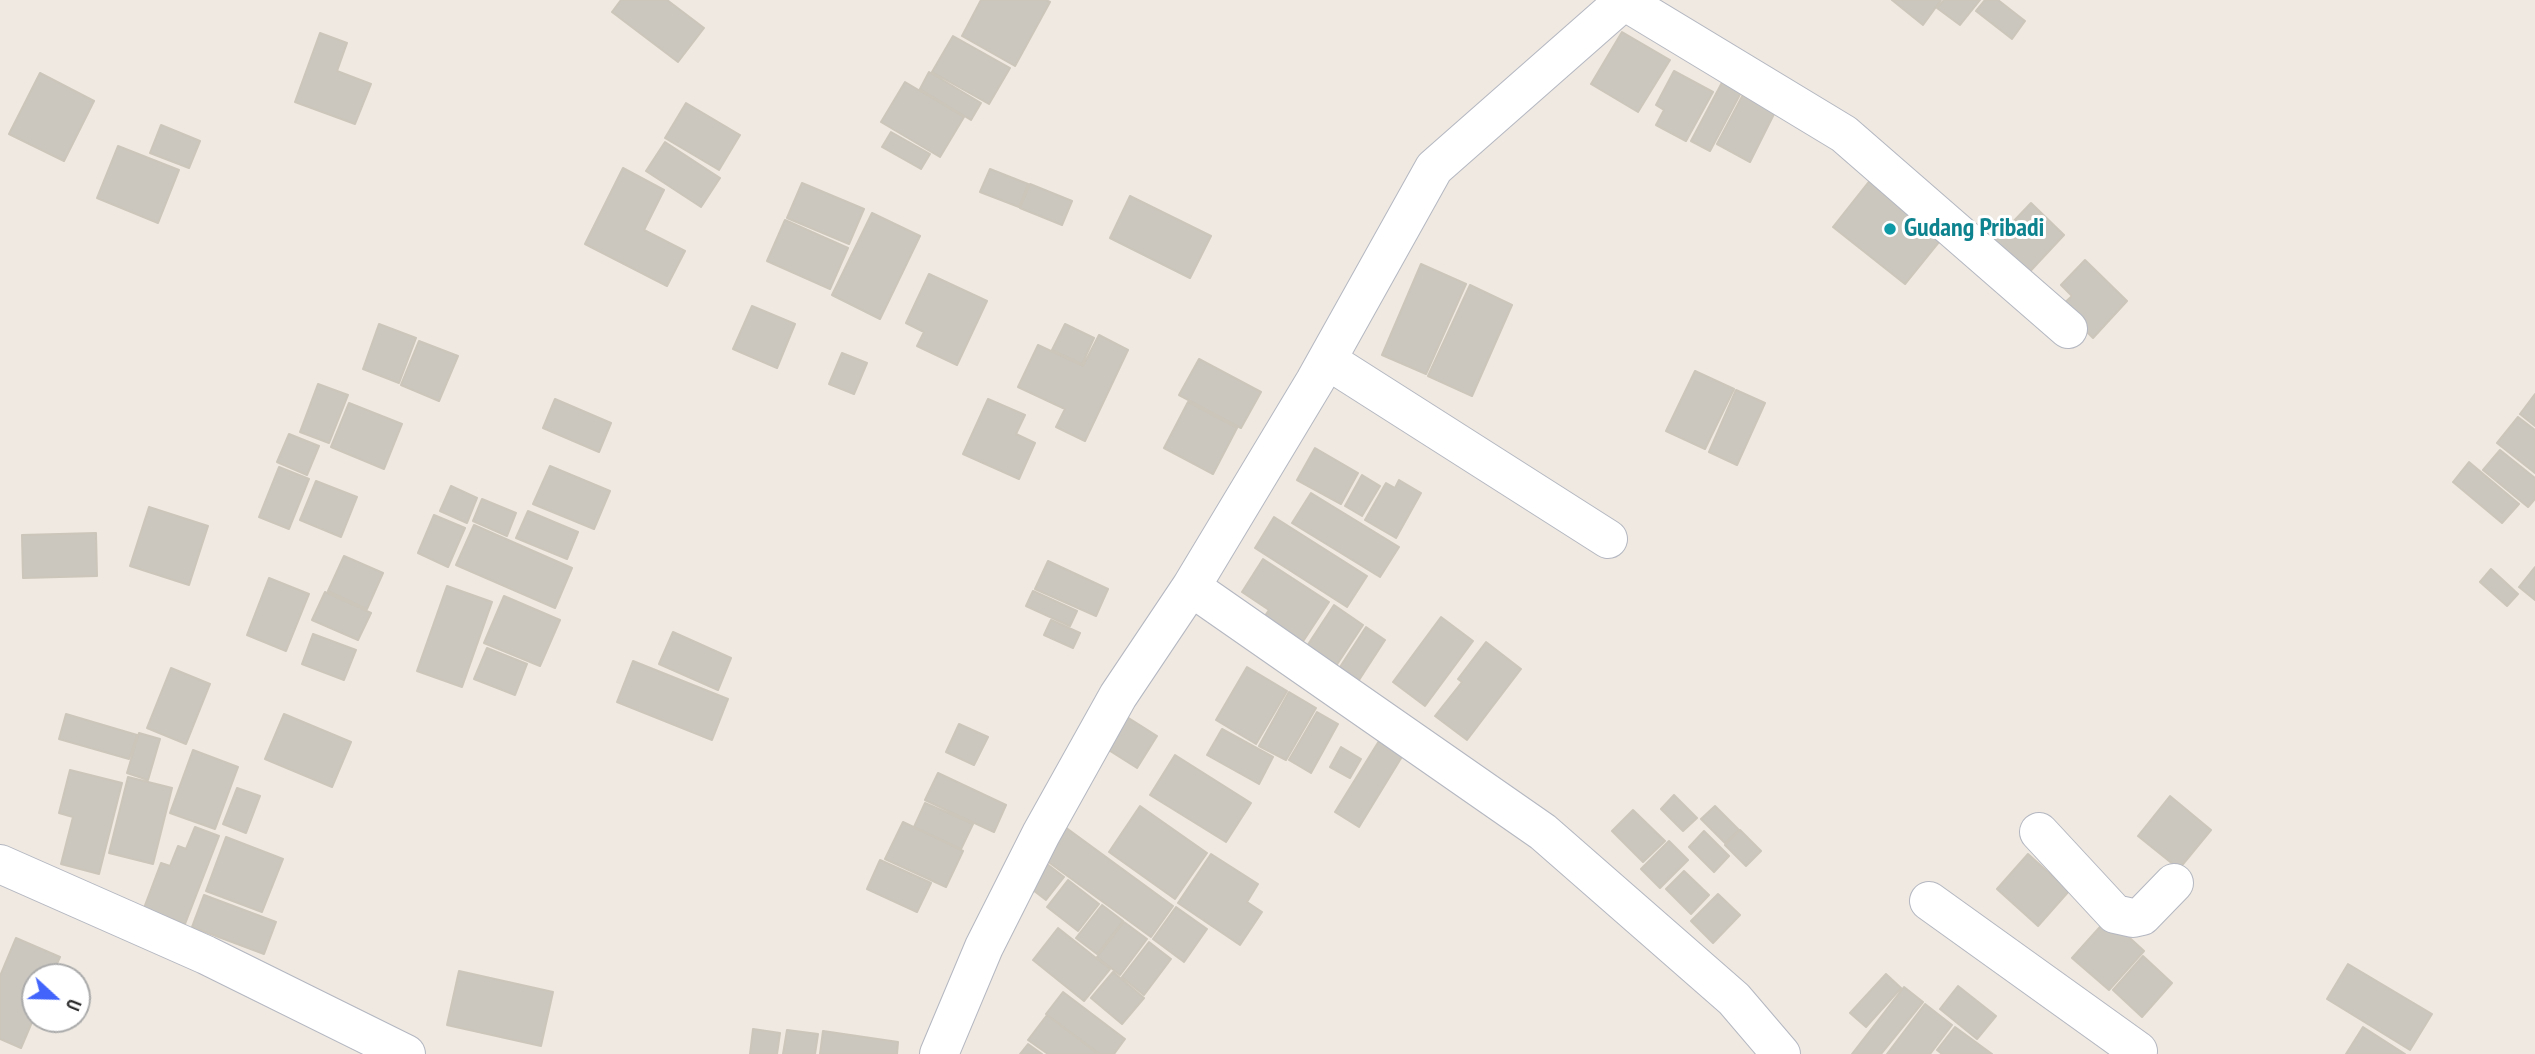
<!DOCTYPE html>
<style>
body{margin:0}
#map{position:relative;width:2535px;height:1054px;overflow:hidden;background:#efe9e1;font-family:"PT Sans Narrow",sans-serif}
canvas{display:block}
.north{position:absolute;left:21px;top:963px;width:70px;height:70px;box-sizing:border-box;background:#fff;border:2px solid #ababab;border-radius:50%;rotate:112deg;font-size:19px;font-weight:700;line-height:28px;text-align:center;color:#2e2e2e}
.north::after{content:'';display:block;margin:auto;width:24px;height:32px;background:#4264fb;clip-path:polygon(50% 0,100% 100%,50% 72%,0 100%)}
</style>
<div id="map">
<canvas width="2535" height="1054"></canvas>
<div class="north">U</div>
</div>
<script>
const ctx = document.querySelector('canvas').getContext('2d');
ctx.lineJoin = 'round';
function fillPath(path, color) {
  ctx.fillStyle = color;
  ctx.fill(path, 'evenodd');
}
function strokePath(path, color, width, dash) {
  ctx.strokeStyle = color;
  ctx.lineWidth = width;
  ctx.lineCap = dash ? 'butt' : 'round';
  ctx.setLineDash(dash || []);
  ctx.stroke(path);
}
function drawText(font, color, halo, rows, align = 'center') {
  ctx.font = font + ' "PT Sans Narrow",sans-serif';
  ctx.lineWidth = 6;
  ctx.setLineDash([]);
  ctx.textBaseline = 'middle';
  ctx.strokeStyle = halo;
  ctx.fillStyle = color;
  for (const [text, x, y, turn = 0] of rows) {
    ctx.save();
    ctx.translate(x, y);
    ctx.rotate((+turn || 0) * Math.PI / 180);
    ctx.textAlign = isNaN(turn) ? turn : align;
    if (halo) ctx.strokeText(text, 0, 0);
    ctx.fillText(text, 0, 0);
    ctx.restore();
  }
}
const building = new Path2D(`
 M621,0H667L704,28L678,62L612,12Z
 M981,0H1046L1050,2L1015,66L962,36Z
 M1892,0H1941L1923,25Z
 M1944,0H1980L1960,25L1937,8Z
 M1985,0H1998L2025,21L2012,39L1976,11Z
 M1622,32L1670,60L1638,112L1591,84Z
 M320,33L347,43L337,71L371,84L355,124L295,102Z
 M953,36L1010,68L989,104L932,72Z
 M1674,71L1713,92L1686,141L1656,125L1664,110L1656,105Z
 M929,72L981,103L971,120L920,89Z
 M40,73L94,101L64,161L9,134Z
 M1726,75L1745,85L1710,151L1691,141Z
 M905,82L964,117L940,157L881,122Z
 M1746,89L1778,106L1750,162L1717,144Z
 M686,103L740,135L719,170L665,138Z
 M161,125L200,141L189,168L150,153Z
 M891,132L930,154L921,169L882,147Z
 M665,142L720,178L701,207L646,171Z
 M118,146L179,170L158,223L97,198Z
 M623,168L664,190L644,230L685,251L667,286L585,244Z
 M990,169L1028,184L1019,207L980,192Z
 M1875,174L1947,232L1905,284L1833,227Z
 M802,183L864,209L849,244L787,218Z
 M1030,184L1072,201L1062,225L1020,208Z
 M1130,196L1211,236L1190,278L1110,238Z
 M2031,203L2064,235L2022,280L1989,247Z
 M872,213L920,236L880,319L832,295Z
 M785,220L848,248L830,289L767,261Z
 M2085,260L2127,301L2093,338L2061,306L2072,296L2061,285Z
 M1421,264L1466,284L1426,374L1382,355Z
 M929,274L987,301L957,365L917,346L924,332L906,323Z
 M1470,285L1512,305L1472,396L1428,376Z
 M752,306L795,324L777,368L733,349Z
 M379,324L416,338L399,383L363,369Z
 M1065,324L1094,338L1082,364L1052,350Z
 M1099,335L1128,350L1085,441L1056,427L1065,409L1018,387L1038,345L1083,366Z
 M419,341L458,356L439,401L401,385Z
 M842,353L867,363L854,394L829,384Z
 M1199,359L1261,392L1241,428L1179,395Z
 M1695,371L1734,389L1705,449L1666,431Z
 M318,384L348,395L329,443L300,432Z
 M1736,390L1765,403L1737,465L1709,452Z
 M2535,394V426L2520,414Z
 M555,399L611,423L599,452L543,428Z
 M988,399L1025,415L1016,434L1035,443L1019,479L963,454Z
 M1188,402L1237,428L1213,474L1164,448Z
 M349,403L402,424L384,469L331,447Z
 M2518,417L2535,430V473L2497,443Z
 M289,434L319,446L307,475L277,462Z
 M1315,448L1358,473L1341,504L1297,480Z
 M2500,450L2535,478V499L2528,507L2483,470Z
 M2469,462L2519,504L2502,523L2453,482Z
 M550,466L610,491L594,529L533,504Z
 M279,467L309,479L289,529L259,517Z
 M1362,475L1380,486L1362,516L1345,506Z
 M1399,480L1421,493L1396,538L1365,520L1386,483L1395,488Z
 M316,481L357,497L341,537L300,520Z
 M451,486L477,498L467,523L440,511Z
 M1311,493L1399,547L1380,577L1292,523Z
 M482,499L516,513L507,536L473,521Z
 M149,507L208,526L189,585L130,566Z
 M528,511L578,532L567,559L516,538Z
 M434,515L465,528L448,567L418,553Z
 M1274,517L1367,576L1347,607L1255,548Z
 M474,525L572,568L555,608L456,565Z
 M96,533L97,576L23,578L22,535Z
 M344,556L383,573L367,609L328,591Z
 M1263,559L1329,602L1296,652L1258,626L1269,610L1242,592Z
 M1048,561L1108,589L1096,616L1035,589Z
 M2535,567V600L2519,587Z
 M2491,569L2518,594L2507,606L2480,582Z
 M269,578L309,594L286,651L247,635Z
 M447,586L492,602L462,687L417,671Z
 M1033,591L1077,611L1070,626L1026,606Z
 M325,592L371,613L358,640L312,620Z
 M504,596L560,620L540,666L484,643Z
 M1334,605L1363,625L1336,666L1307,646Z
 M1441,617L1473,641L1425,706L1393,682Z
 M1051,620L1080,633L1073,648L1044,635Z
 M1366,627L1385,640L1359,680L1340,667Z
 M673,632L731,658L718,690L659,664Z
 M313,634L356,650L344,680L302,664Z
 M1486,642L1521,669L1467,740L1435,716L1462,682L1458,679Z
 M487,648L527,664L515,695L474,679Z
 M633,661L728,699L712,740L617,702Z
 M1247,667L1287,691L1256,744L1216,720Z
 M171,668L210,684L186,744L147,728Z
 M1289,692L1316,708L1286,760L1259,746Z
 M1317,712L1338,724L1311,773L1289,760Z
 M66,714L137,735L129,759L59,739Z
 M284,714L351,742L332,787L265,759Z
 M1127,717L1157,736L1137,768L1107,749Z
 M959,724L988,737L974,765L946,752Z
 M1222,729L1273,757L1259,784L1207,755Z
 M139,733L160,739L148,780L127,773Z
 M1379,741L1403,755L1359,827L1335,812Z
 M1341,747L1361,759L1350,778L1330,767Z
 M193,750L238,767L215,829L170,813Z
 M1175,755L1251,803L1226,842L1150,795Z
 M70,770L122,783L99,874L61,864L73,817L59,813Z
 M938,773L1006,805L994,832L925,800Z
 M128,777L172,788L153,864L109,853Z
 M237,788L260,796L246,833L223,824Z
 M1674,795L1697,818L1683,831L1661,809Z
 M2170,796L2211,830L2179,869L2138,836Z
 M925,803L973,824L961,849L914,827Z
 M1140,806L1207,853L1175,899L1109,852Z
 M1715,806L1739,830L1725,843L1701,819Z
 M1633,810L1665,841L1643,862L1612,831Z
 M903,822L963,851L946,887L885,859Z
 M195,827L219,836L185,924L144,908L161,863L170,866L178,846L186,849Z
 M1065,827L1173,906L1151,937L1043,858Z
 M1740,830L1761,851L1746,866L1725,845Z
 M1704,831L1729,856L1714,872L1689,847Z
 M226,837L283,859L262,912L206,891Z
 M1669,841L1688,860L1660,888L1641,869Z
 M1211,854L1258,884L1247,902L1262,912L1240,945L1178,903Z
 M2028,854L2069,891L2038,926L1997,889Z
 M880,860L931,883L917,912L867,889Z
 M1047,864L1064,877L1046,900L1029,887Z
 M1684,871L1709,895L1691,914L1666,889Z
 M1068,880L1099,904L1078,931L1047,907Z
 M1718,894L1740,915L1713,943L1691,921Z
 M204,895L276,922L264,954L192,927Z
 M1102,905L1123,921L1097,954L1076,938Z
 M1176,907L1207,929L1184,962L1153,939Z
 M2108,918L2144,951L2109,990L2072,958Z
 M1124,922L1147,939L1120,975L1097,957Z
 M1058,928L1110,969L1084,1001L1033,960Z
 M16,938L60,957L51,977H35V1015L21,1048L0,1039V976Z
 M1149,942L1171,959L1144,995L1122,977Z
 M2143,956L2172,983L2142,1017L2113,990Z
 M2348,964L2432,1014L2410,1050L2327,999Z
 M459,971L553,992L541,1046L447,1025Z
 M1113,972L1144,998L1122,1024L1091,998Z
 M1886,974L1901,988L1866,1027L1850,1013Z
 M1958,986L1996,1016L1977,1039L1940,1009Z
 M1904,987L1923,1002L1881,1054H1852Z
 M1063,992L1125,1039L1114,1054H1100L1046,1014Z
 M1925,1004L1952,1025L1930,1054H1887Z
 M1047,1015L1098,1054H1048L1028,1040Z
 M1955,1027L1992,1054H1942L1937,1050Z
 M2363,1027L2405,1054H2346Z
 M753,1029L780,1033L777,1054H750Z
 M787,1030L818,1034L815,1054H783Z
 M823,1031L898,1042L897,1054H820Z
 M1028,1044L1042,1054H1020Z`);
const minor = new Path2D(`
 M1624,1L1844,134L2068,329
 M1327,360L1608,539
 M1191,587L1543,832L1734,999L1781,1054
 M2039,832L2115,914L2133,918L2142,916L2174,883
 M0,864L206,955L406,1054
 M1929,901L2138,1051
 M939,1054L984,947L1041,834L1118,696L1191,587L1315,381L1434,168L1625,0`);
const markers = [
 [1890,229,7,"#0f9aa8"]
];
const cultureNames = [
 ["Gudang Pribadi",1904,229]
];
fillPath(building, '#cbc7bf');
strokePath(building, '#cbc5ba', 2);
strokePath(minor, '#b4b7c1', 40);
strokePath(minor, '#fff', 38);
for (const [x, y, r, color] of markers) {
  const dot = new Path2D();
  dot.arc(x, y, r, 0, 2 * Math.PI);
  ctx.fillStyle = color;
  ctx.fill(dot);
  strokePath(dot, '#fff', 2.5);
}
drawText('bold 26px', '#0d838f', '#fff', cultureNames, 'left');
</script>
